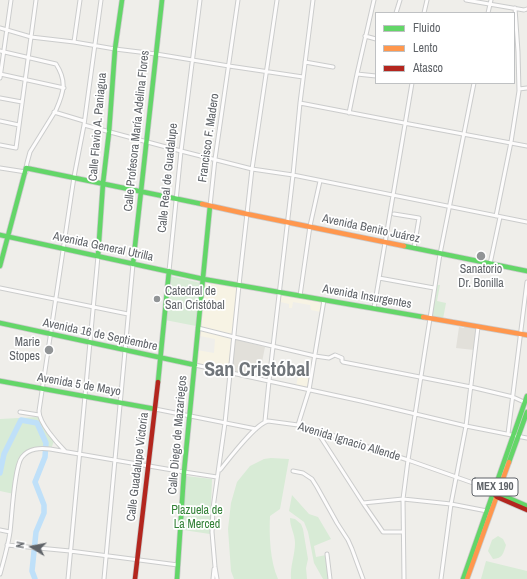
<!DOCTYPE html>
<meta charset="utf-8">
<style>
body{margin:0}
#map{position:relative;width:527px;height:579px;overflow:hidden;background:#efeeea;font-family:"Archivo Narrow",sans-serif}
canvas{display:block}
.legend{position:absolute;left:375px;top:12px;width:140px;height:72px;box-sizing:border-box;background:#fff;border:1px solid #bfc1c3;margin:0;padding:5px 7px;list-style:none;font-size:12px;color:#5f6368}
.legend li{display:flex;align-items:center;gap:8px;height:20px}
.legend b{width:20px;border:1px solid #bfc1c3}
.north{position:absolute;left:12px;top:527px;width:40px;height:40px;-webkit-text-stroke:3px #fff;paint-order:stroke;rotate:280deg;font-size:11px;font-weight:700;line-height:16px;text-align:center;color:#5f6368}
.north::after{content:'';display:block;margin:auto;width:14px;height:18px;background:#5f6368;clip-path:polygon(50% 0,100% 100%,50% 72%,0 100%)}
</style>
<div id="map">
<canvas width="527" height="579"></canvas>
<ul class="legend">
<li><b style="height:5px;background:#63d668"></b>Fluido</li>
<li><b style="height:5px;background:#ff974d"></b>Lento</li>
<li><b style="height:5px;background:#b3261e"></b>Atasco</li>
</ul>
<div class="north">N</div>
</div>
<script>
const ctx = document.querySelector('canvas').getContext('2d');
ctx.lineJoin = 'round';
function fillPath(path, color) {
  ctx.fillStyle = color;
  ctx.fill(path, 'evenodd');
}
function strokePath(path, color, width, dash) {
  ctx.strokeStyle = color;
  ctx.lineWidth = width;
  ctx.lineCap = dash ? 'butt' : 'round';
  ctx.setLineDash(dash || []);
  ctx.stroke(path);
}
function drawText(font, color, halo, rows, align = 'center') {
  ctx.font = font + ' "Archivo Narrow",sans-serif';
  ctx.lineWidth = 3.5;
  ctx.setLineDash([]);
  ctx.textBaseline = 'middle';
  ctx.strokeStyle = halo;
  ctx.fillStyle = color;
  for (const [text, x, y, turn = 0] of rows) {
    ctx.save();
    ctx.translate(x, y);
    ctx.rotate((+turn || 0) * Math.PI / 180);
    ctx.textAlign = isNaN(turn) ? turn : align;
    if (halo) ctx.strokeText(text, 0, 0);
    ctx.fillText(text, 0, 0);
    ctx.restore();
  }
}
const commercial = new Path2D(`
 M204,281L238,287L232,334L198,329Z
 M281,295L323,301L321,312L311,310L310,305L293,302L292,308H289V304L280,302Z
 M200,330L231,339L229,371L196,365L197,350L214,353L215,339L200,336Z
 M299,372L310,374L307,388L296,386Z`);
const education = new Path2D(`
 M465,326L477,328L474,350L456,348L459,327L464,328Z
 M235,339L265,347L259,377L231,371Z`);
const green = new Path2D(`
 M170,276L201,283L196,326L165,320Z
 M437,285H440L437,301L446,303L443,319L431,317Z
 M38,417L45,430L54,441L51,449L40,447L33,448L27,451L20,458L14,494L0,491V419Z
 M271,458L289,459L280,509L270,516C269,535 270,561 278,579H234L231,571L228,529L231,503L237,482L250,466L264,459Z
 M186,476L212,479L210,534L183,530Z
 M292,495L309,514L318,517L331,539L314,546L316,557L326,555L329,579H323L314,563L308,532L304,522L289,511Z
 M290,518L295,519L301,524L303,529L308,559L306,568L307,579H291C290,566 295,555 295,543C295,534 290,527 290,518Z
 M498,536L503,539L506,545C503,554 503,558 493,559L488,551L492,540Z
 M486,561L527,571V579H481Z`);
const river = new Path2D(`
 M0,473L4,454L21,420L37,423L46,443L45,457L35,482L44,505V513L36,532L32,571L35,579`);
const street = new Path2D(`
 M466,0L524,10L527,9
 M396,13L400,0
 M424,13L427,0
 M488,13L491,0
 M0,28L31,37L74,42L115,49L156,54L229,66L303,77
 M365,36L376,39
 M74,42L80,0
 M0,51L56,64C67,81 64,92 56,110L30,152L27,163L26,168
 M305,62L333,67
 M0,74L64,88
 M357,74L376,76
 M0,78L11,0
 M519,89L527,88
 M0,98L22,102
 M300,103L404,123L527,146
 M54,112L84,121
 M349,113L357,74L374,0
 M0,121L19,125
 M84,125L181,151L252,169L293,175L527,222
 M0,145L16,148L36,0
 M0,168L26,172
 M210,206L215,159L238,0
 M394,214L419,218L414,248
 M496,216L511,142L519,91L518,52L515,8
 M490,264L500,217
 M169,271L181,151L200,0
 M379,278L434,288
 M0,288L128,314
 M300,296L310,226L320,181
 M374,308L412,83
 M198,328L234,337L315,356L329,358L335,355L342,358V361L343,362L471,387L513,397L524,402
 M195,365L361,401L466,426L527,438
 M155,409L256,429
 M20,412L39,415
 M265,421L269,381L293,175L300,103L313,0
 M298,425L309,390L324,300
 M316,430L363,503L383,532H403
 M508,434L527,282
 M65,451C57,443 39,423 39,411L74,177L84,125L101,0
 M220,470C229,459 255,424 268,421L298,425L316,430L408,460L476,484L493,492
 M293,471L303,473L312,479L317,487L337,523L348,540L352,549L363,579
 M363,503L403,499L451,504L487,511
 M0,530L10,532
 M7,545L70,551L178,565
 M327,554L330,579
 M0,574C4,560 8,546 10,532C12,516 14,467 22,457C29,448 40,448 50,449L184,472L217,477
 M68,579L98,256
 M104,579L133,264
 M213,579L214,569
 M217,579L215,567L212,532L213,508L225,423L239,285L252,169L277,0
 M404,579L403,499L408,460L440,254L474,83
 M441,579L451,504L466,426L478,327`);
const fast = new Path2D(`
 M0,235L203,279L423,317
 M404,246L527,271
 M98,256L103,183L109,132L115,49L122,0
 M133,264L162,0
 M0,266L26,168L202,204
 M0,323L195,365
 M0,381L155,409
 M158,382L169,271
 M509,462L527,412
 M495,492L527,506
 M177,579L184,472L210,206
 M463,579L527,396`);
const slow = new Path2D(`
 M202,204L247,214L404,246
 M423,317L527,335
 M467,579L509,462`);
const jam = new Path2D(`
 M495,495L497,497L527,510
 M135,579L158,382`);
const markers = [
 [481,256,5,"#919496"],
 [157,299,4,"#919496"],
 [49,350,5,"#919496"]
];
const shields = [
 [495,487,46]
];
const shieldNames = [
 ["MEX 190",495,487]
];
const streetNames = [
 ["Calle Flavio A. Paniagua",98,127,-85],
 ["Calle Profesora María Adelina Flores",137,131,-84],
 ["Francisco F. Madero",209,138,-82],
 ["Calle Real de Guadalupe",168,178,-84],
 ["Avenida Benito Juárez",371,229,12],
 ["Avenida General Utrilla",103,247,12],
 ["Avenida Insurgentes",367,297,10],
 ["Avenida 16 de Septiembre",100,335,12],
 ["Avenida 5 de Mayo",79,385,10],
 ["Calle Diego de Mazariegos",178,435,-85],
 ["Avenida Ignacio Allende",349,442,17],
 ["Calle Guadalupe Victoria",138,467,-83]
];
const poiNames = [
 ["Sanatorio",481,270],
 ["Dr. Bonilla",481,284],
 ["Catedral de",165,292,"left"],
 ["San Cristóbal",165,306,"left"],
 ["Marie",40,343,"right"],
 ["Stopes",40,357,"right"]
];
const parkNames = [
 ["Plazuela de",197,511],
 ["La Merced",197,525]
];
const townNames = [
 ["San Cristóbal",257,371]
];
fillPath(commercial, '#f7f3e4');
fillPath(education, '#e2e0da');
fillPath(green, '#d8ebd6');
strokePath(river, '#bfe0f9', 5.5);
strokePath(street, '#cbcccc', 5);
strokePath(fast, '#cacacb', 6);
strokePath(slow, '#cacacb', 6);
strokePath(jam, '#cacacb', 6);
strokePath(street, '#fdfcfc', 3);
strokePath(fast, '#63d668', 4.5);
strokePath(slow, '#ff974d', 4.5);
strokePath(jam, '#b3261e', 4.5);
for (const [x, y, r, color] of markers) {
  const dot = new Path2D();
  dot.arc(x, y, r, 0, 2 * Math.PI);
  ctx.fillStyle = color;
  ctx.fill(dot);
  strokePath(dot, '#fff', 1.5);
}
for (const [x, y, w] of shields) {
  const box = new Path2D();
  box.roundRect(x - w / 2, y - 9, w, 18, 3);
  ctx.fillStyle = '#fff';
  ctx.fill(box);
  strokePath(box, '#5f6368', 1);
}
drawText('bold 11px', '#5f6368', null, shieldNames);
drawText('12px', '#5f6368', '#fff', streetNames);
drawText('12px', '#5f6368', '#fff', poiNames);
drawText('12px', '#348238', '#fff', parkNames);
drawText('bold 20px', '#70757a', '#fff', townNames);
</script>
